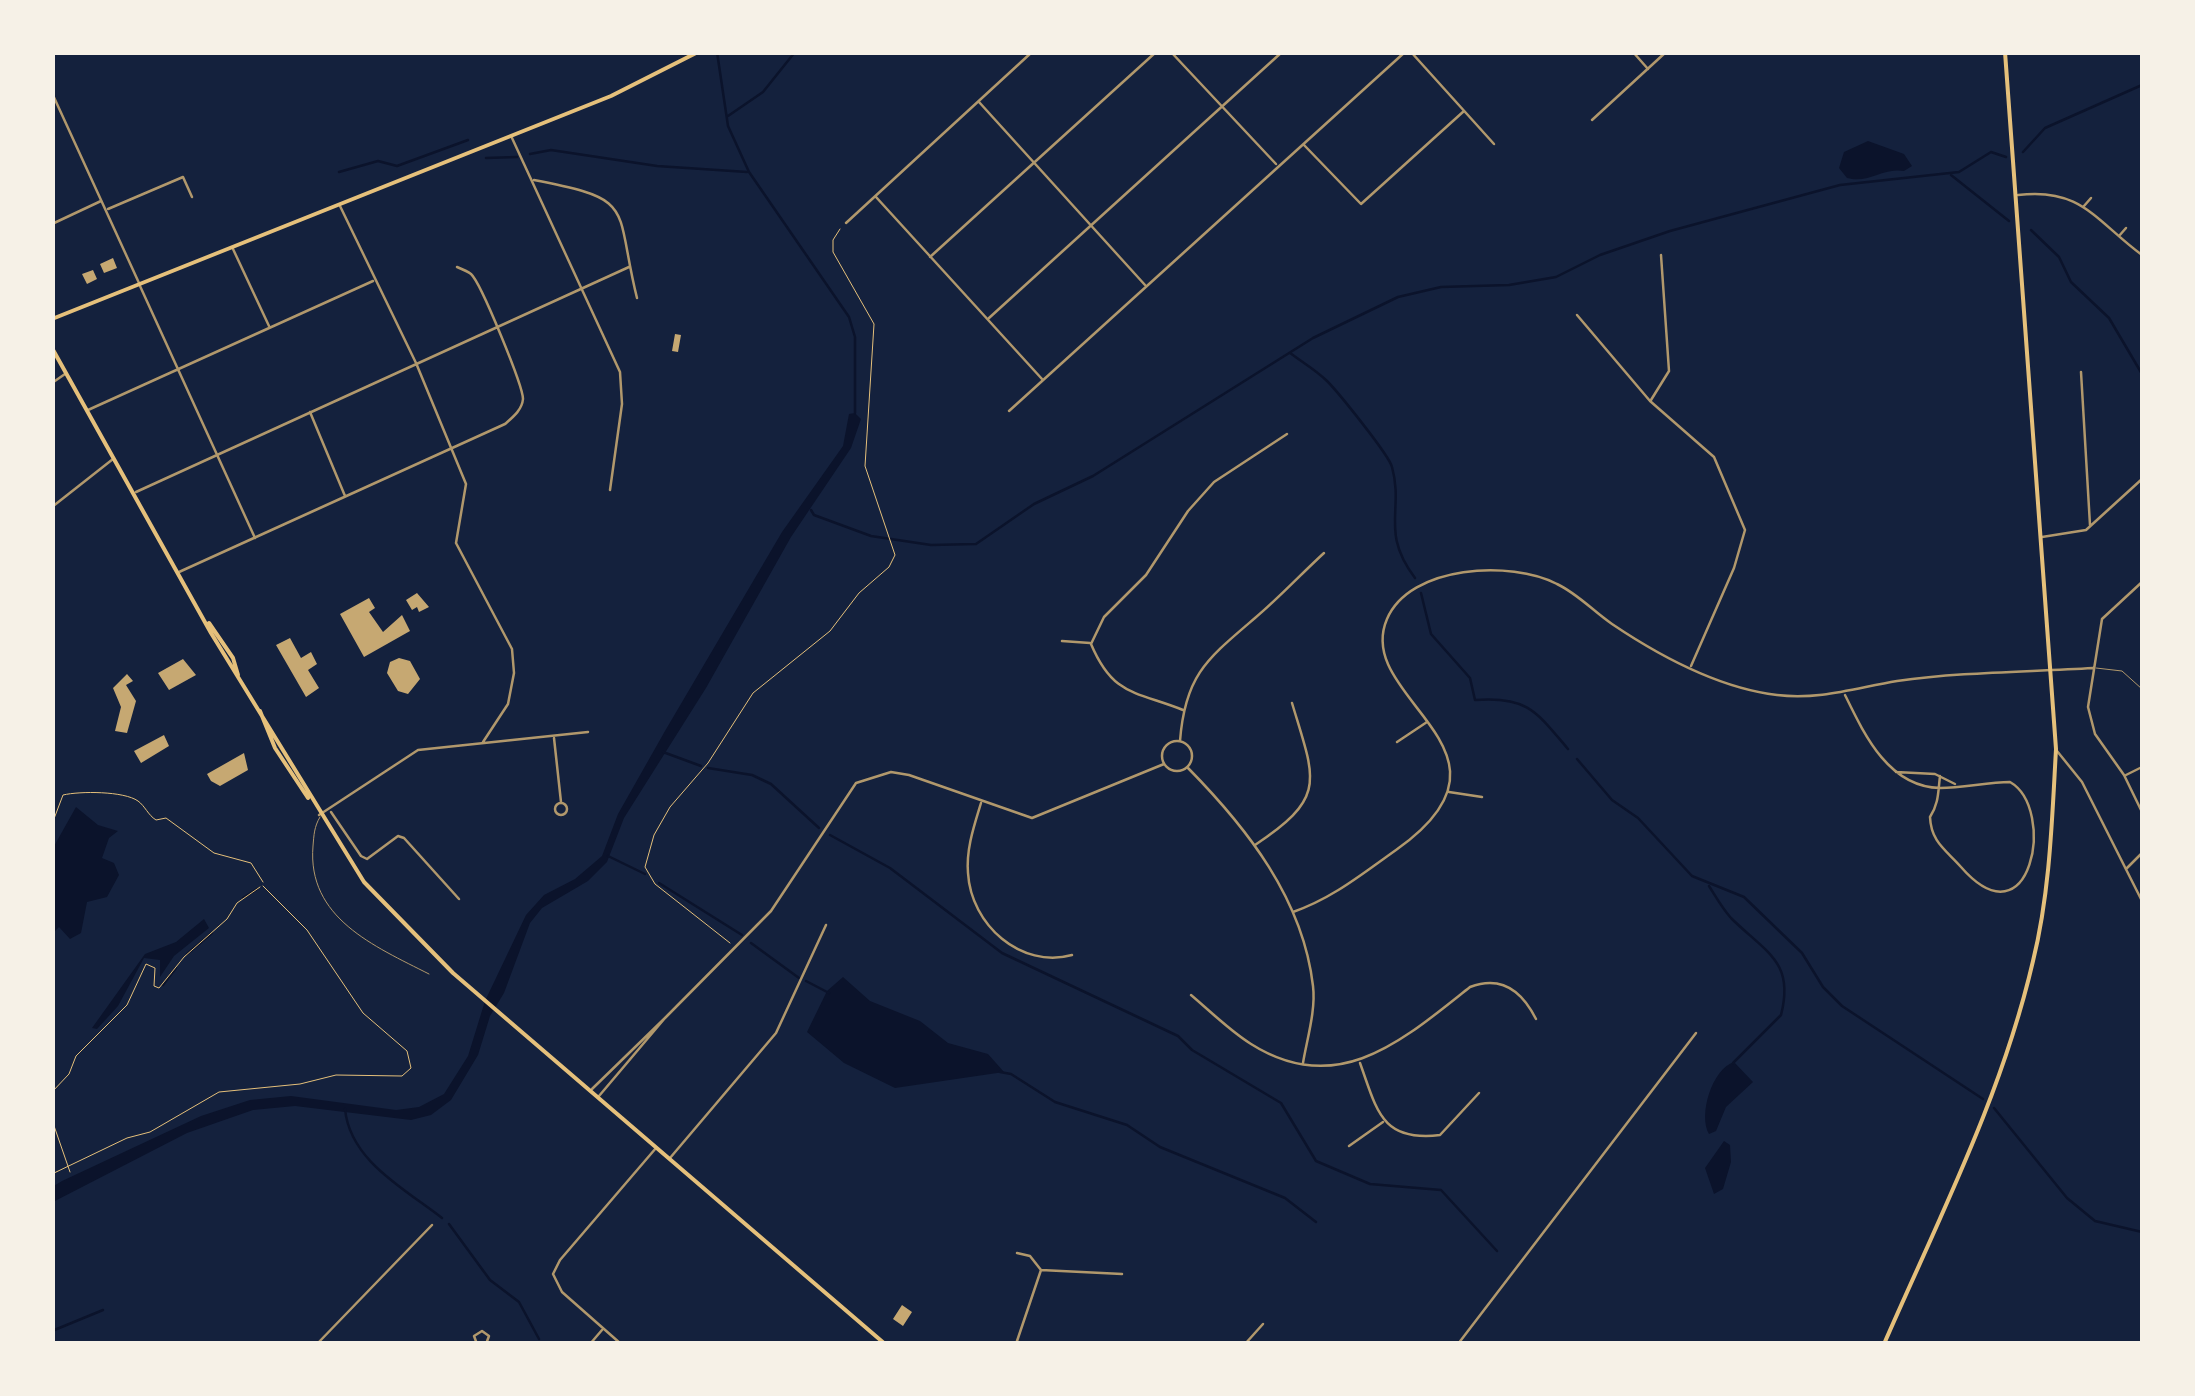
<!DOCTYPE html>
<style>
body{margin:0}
#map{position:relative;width:2195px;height:1396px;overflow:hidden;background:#14213d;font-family:"Varela Round",sans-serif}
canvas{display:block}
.frame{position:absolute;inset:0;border:55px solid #f6f1e7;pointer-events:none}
</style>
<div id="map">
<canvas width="2195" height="1396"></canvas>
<div class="frame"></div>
</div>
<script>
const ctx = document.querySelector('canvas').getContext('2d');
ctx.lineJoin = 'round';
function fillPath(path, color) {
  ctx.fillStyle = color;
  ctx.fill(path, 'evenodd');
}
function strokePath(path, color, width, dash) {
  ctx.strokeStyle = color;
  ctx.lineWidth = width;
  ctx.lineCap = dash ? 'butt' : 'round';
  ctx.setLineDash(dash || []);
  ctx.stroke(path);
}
const water = new Path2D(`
 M1868,141L1904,154L1912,166L1904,171C1882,167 1870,184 1847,178L1839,168L1844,152Z
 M855,413L861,419L851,448L791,537L706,688L624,818L607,862L588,881L542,908L530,923L504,993L490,1016L478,1055L451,1100L431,1115L411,1120L295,1106L253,1110L187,1133L53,1202L52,1187L62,1181L201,1116L250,1100L291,1096L396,1110L419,1107L444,1094L468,1056L485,1001L526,915L544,895L575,879L602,856L618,814L665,731L782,532L843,446L849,414Z
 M76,807L98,825L118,831L109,838L102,858L114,863L119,875L107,897L87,902L81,933L70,939L59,927L53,933V848Z
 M204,919L209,928L174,956L160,977V960L144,958L118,1006L97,1029L92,1028L145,954L176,942Z
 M843,977L870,1001L920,1021L948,1043L988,1054L1004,1072L895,1088L844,1063L807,1032L827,991Z
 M1734,1062L1753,1082L1726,1107L1716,1131L1709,1134C1698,1115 1712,1069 1734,1062Z
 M1724,1141L1730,1145L1731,1162L1723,1189L1714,1194L1705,1168Z`);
const stream = new Path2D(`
 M717,52L728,126L749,172L849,317L855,337V413
 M728,116L763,92L795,52
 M2023,152L2045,128L2142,85
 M530,154L551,150L657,166L747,172
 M486,158L517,157
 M339,172L378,161L397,166L468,140
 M1951,175L2009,221
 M2031,230L2059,257L2071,282L2109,318L2142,374
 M1290,353C1302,362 1316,370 1327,381C1338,392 1389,455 1392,467C1404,510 1380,532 1415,578
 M811,510L814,515L871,536L931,545L976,544L1034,504L1093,476L1313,338L1398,297L1441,287L1509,285L1556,277L1600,255L1670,231L1840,185L1959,172L1991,152L2006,157
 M1421,593L1431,634L1470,678L1475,700C1527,696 1536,711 1568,749
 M663,752L701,766
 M1577,759L1612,800L1638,818L1692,876L1744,897L1802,953L1823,987L1842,1006L1983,1099
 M708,768L752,775L771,784L819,828
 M830,835L890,868L1002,953L1178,1036L1192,1050L1281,1103L1316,1161L1370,1184L1441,1190L1497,1251
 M608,856L645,874
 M659,883L742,935
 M1709,886C1716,897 1722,908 1731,918C1765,952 1795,961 1781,1015L1733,1063
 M243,898L257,889
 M751,943L799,978
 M187,954L212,933
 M806,981L829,993
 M163,985L176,968
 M1000,1072L1011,1074L1055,1102L1127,1125L1160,1147L1285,1198L1316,1222
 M1994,1108L2067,1198L2095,1221L2142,1232
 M345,1109C350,1161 405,1189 442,1218
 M449,1224L490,1280L519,1302L539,1339
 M52,1331L103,1310`);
const building = new Path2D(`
 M113,258L117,268L104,273L100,264Z
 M93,270L97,279L87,284L82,274Z
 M675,334L681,335L678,352L672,351Z
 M417,593L429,607L419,612L417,607L412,610L406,600Z
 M369,598L375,608L369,612L383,632L402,615L410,631L364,657L340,614Z
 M290,638L301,658L311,652L317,664L308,670L319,688L306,697L276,645Z
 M399,658L410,661L420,679L408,694L398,691L387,673L390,662Z
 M183,659L196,675L169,690L158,673Z
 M127,674L133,681L126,685L136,701L127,733L115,731L121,707L113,688Z
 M164,735L169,746L141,763L134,751Z
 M244,753L248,770L220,786L211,781L207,774Z
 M902,1305L912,1312L903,1326L893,1319Z`);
const path = new Path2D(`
 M52,824L63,795C80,791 124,791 138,801C145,806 148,815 156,820L166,818L214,853L251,863L263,882
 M730,943L655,884L645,867L654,835L670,807L708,763L753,693L830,631L859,593L889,567L895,555L865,466L874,324L833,252V240L840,229
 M52,1092L69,1074L76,1056L127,1005L146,964L155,968L154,986L159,988L184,957L227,919L237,903L260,887
 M52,1120L70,1172
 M52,1174L127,1138L150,1132L219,1092L300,1084L336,1075L402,1076L411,1068L407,1051L363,1013L307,930L263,886`);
const service = new Path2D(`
 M2096,668L2122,671L2142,689
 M320,817C314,827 314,835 313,846C307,918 374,946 429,974`);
const minor = new Path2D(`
 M1171,52L1276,164
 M1411,52L1494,144
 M1633,52L1648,69
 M979,102L1145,285
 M1592,120L1666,52
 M512,138L620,372L622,404L610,490
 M1304,145L1361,204L1464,111
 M534,180C638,200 614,205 637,298
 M2018,195C2081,187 2096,221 2142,255
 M876,197L1042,379
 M340,206L416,363L466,484L456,543L512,649L514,673L508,704L483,742
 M2084,206L2091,198
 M108,209L183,177L192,197
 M846,223L1032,52
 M52,224L101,201
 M2119,236L2126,228
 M233,249L269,326
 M930,257L1156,52
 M140,286L255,538
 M1577,315L1650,401L1714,457L1745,530L1734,568L1691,666
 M989,318L1282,52
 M2081,372L2090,525
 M52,383L65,374
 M1651,400L1669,371L1661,255
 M88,410L373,281
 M1009,411L1405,52
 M310,412L345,496
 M136,492L629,267
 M52,507L113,459
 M2042,537L2086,530L2142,479
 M179,572L505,424C513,417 522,410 523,399C523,386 481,283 471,274C467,271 462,269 457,267
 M2142,582L2102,619L2088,707L2095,734L2124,775L2142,812
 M1062,641L1090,643
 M1845,695C1865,736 1889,787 1940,788C1964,788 1987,782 2010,782C2057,809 2031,947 1961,867C1946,850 1931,842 1930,817C1939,803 1938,792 1940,776
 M1183,710C1135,691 1113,696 1091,644L1104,617L1146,575L1188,511L1214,482L1287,434
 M554,738L561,802
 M1162 756a15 15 0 1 1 30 0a15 15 0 1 1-30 0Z
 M1180,741C1185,675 1207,659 1255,618C1279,598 1301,574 1324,553
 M1397,742L1427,722
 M2057,751L2082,782L2142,901
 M1188,768C1247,828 1303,899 1313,986C1316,1010 1307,1039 1303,1063
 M1896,772L1935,774L1955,784
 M2126,775L2142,767
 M1449,792L1482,797
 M555 809a6 6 0 1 1 12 0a6 6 0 1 1-12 0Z
 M981,803C974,826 966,849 968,873C971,925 1021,969 1072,955
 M331,812L361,856L367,859L398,836L404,838L459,899
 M319,815L418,750L588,732
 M1255,845C1328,797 1315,780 1292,703
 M2126,869L2142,853
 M1293,912C1333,898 1362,874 1396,850C1538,750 1352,700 1387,619C1410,565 1511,560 1557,584C1578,594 1593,611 1612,624C1661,657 1718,688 1777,695C1820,700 1855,688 1897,681C1961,672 2028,672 2093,668
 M1191,995C1210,1011 1230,1031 1251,1044C1338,1099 1403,1040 1470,987C1501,975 1522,991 1536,1019
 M665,1018L771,911L856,783L891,772L909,775L1032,818L1164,764
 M1360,1063C1377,1110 1381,1142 1440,1135L1479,1093
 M592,1089L665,1018L599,1096
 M1349,1146L1383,1122
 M670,1158L776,1033L826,925
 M1017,1253L1030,1256L1041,1270L1122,1274
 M317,1344L432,1225
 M477,1344L474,1336L482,1331L489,1336L486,1344
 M590,1344L602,1330
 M621,1344L562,1292L553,1274L560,1260L656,1148
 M1016,1344L1041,1270
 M1245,1344L1263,1324
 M1458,1344L1696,1033`);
const tertiary = new Path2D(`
 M52,93L139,283`);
const secondary = new Path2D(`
 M52,319L611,96L698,52`);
const primary = new Path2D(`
 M52,348L211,633L364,882L453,973L885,1344
 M209,623L233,658L238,675
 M260,711L275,748L308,798
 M1884,1344C1939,1218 2002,1095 2033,961C2050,892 2052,820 2056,749L2005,52`);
fillPath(water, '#0b132b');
strokePath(stream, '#0b132b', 2.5);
fillPath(building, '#c6a872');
strokePath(path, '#e5c07b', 1);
strokePath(service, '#b1986c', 1);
strokePath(minor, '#b1986c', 2.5);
strokePath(tertiary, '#b1986c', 2.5);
strokePath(secondary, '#e5c07b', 4);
strokePath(primary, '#e5c07b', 4);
</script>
